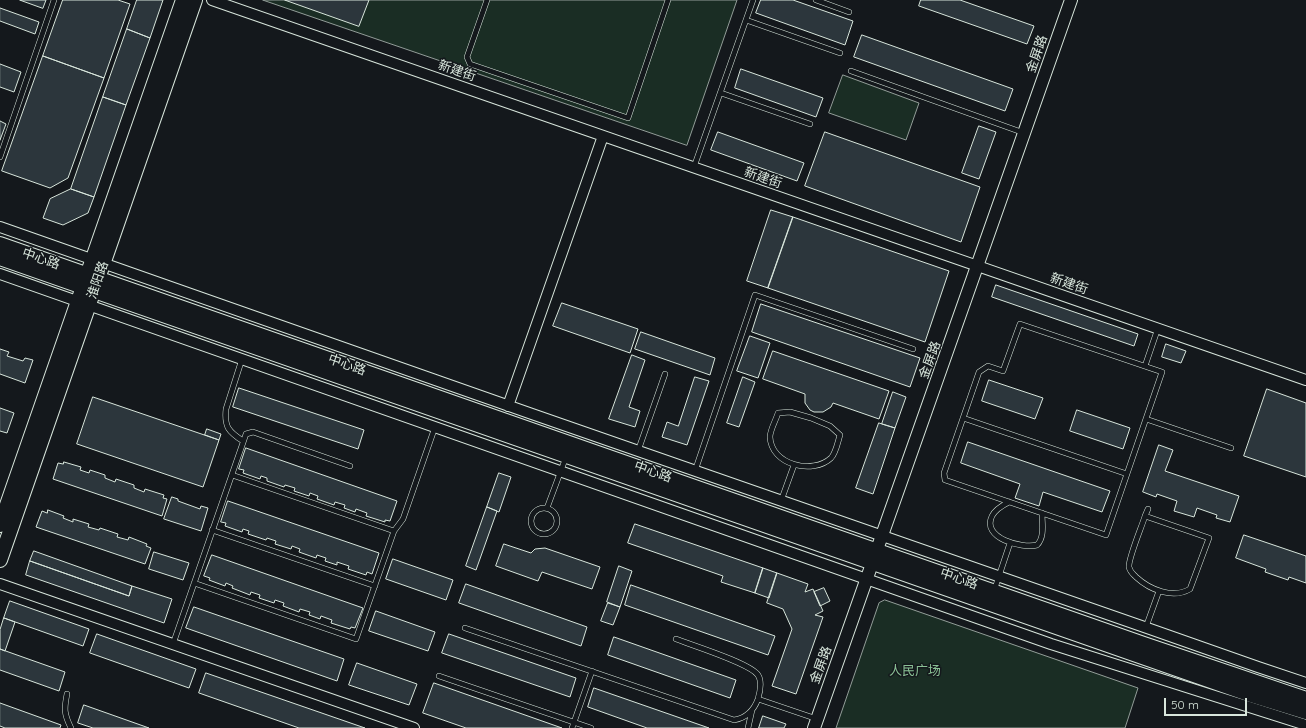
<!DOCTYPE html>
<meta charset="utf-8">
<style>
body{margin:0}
#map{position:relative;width:1306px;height:728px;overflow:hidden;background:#14181c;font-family:Quicksand,sans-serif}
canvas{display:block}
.scale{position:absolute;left:1164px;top:698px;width:83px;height:18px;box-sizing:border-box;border:2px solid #d8e6dc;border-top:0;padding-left:5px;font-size:12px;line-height:14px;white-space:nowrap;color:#d8e6dc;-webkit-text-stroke:3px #14181c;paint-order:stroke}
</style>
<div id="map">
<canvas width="1306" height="728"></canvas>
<div class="scale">50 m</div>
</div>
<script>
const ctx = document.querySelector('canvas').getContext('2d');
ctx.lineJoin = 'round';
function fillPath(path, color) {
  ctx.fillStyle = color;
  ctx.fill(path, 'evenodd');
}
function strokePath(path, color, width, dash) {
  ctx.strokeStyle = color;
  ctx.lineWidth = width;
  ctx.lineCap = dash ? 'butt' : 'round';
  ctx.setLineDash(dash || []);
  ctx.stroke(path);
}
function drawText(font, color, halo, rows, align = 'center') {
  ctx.font = font + ' Quicksand,"Noto Sans SC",sans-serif';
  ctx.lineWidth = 3;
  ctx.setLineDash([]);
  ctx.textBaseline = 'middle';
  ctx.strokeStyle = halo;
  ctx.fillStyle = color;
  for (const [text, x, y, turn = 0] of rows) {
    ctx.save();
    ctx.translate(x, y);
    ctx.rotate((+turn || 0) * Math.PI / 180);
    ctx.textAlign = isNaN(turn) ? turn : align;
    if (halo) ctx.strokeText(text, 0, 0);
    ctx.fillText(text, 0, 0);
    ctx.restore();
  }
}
const green = new Path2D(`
 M263,0H737L687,145Z
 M843,75L919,103L906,140L829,113Z
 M885,600L1138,688L1125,728H836L879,603Z`);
const building = new Path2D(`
 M20,0H46L43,8Z
 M63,0H118L130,4L104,78L43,56Z
 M137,0H163L150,38L127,29Z
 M285,0H369L359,26Z
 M761,0H793L853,21L845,45L756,13Z
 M921,0H960L1034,26L1027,44L919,6Z
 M0,8L39,22L35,34L0,21Z
 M127,29L150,38L126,105L103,97Z
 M862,35L1013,89L1005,111L854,57Z
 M43,56L104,78L68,178L50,188L2,171Z
 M0,64L21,72L14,92L0,87Z
 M741,69L823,98L816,117L735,88Z
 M103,97L126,105L94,197L71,189Z
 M0,121L6,124L0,140Z
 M979,126L996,132L979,179L962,173Z
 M718,132L804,163L797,181L711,150Z
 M825,132L980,187L961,242L805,186Z
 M71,189L94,197L88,213L63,225L43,218L50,199Z
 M771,210L793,217L768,288L747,281Z
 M793,217L949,271L925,342L768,288Z
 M996,285L1138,334L1134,346L992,297Z
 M562,303L638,329L630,353L553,326Z
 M761,304L920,358L910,387L752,332Z
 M641,332L715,358L710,375L635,349Z
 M750,336L770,343L758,378L737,371Z
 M1166,344L1186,351L1181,363L1162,357Z
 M0,349L9,352L7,356L23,361L25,358L33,360L25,383L0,374Z
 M773,351L889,391L879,419L833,403L831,407L823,412H814L810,410L805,403V394L763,379Z
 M632,355L645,360L629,407L640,411L635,427L609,419Z
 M695,377L709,381L687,445L662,437L667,422L678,426Z
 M743,377L755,382L739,427L727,423Z
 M989,380L1043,398L1035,419L982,401Z
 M239,388L364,430L358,449L233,407Z
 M1267,389L1306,403V477L1244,456Z
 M893,392L906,397L895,428L882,424Z
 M93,397L219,440L203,487L77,444Z
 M0,408L14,413L7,433L0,431Z
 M1077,410L1130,428L1123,449L1070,431Z
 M879,423L895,428L873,494L856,488Z
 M207,429L221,434L219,440L205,435Z
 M968,442L1110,491L1102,512L1043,492L1039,506L1015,498L1020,484L961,463Z
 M1159,445L1173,450L1165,471L1239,496L1230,522L1216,518L1217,515L1197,508L1194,517L1174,511L1177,501L1157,494L1156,497L1143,492Z
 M246,448L397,501L390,521L385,520V522L366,516L367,513L356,509L355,512L344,508L345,505L335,502L334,505L317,499L318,496L310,493L309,496L294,491L295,488L285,485L284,487L267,481V478L261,476L260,479L243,473L244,470L239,469Z
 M64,462L81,467L80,470L89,473L90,470L105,475V478L115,482L116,479L134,485V488L144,492L145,489L164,495L163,498L167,499L162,516L53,479L58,463L63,464Z
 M499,473L511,477L499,512L487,507Z
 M172,497L178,499V501L200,509L201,506L208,508L201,531L164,519Z
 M228,501L379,553L372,574L367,572L366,575L348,569L349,566L337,562V565L325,561L326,558L317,555L316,558L299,552L300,549L292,546L291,549L275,544L276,541L267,538L266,540L248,534L249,531L243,529L242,532L225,526L226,523L221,522Z
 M487,507L497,511L476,570L466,566Z
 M48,510L64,516L63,518L73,522V519L89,524L88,527L99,530L100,528L118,534L117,537L128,540L129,537L147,544L146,546L151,548L145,564L36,527L42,511L47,513Z
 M635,524L763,568L755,593L721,582L723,576L628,543Z
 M1244,535L1306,556V583L1289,577L1288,580L1265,572L1266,569L1236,558Z
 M504,544L531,553L535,549L545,548L600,567L592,589L542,572L538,581L496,566Z
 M34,551L132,586L129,596L30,561Z
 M154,552L189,563L183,580L149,569Z
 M212,555L363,608L355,628L351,627L350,629L331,623L332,620L321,616L320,619L309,615L310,612L300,609L299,612L283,606L284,603L275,600L274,603L259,598L260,595L251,592L250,595L232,588L233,586L226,583L225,586L209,580L210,578L204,576Z
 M393,559L453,580L446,600L386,579Z
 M30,561L129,596L132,586L172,599L164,623L26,575Z
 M619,566L632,571L620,607L607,602Z
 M763,568L777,573L769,598L755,593Z
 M777,573L808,584L805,592L813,589L823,611L815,615L823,617L796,694L772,686L792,629L783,609L767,603Z
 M466,584L587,627L581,646L459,603Z
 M631,585L775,636L768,655L625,605Z
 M824,588L830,601L820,606L814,592Z
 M10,601L89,629L83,646L4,618Z
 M608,603L620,607L613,625L601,621Z
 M194,607L344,659L337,681L186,628Z
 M376,611L435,632L428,651L369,631Z
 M4,618L15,622L5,651L0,649V630Z
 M97,634L196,669L189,688L90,653Z
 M449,634L576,678L570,697L442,653Z
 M614,637L736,680L730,698L608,655Z
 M0,649L65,672L59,691L0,670Z
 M357,663L417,684L409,705L349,685Z
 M206,673L365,728H299L199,693Z
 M434,683L562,728H466L423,713Z
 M594,688L709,728H647L588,707Z
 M0,703L61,725L60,728H5L0,726Z
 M84,705L149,728H93L78,723Z
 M763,716L786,724L784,728H759Z`);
const service = new Path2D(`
 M487,0L467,57L470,64L628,118L668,0
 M816,0L849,12
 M746,20L840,53
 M851,71L1024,133
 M721,93L810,124
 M0,157L54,0
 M694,167L753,0
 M1020,324L1162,372L1106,535L945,480L944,473L979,372L988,366L1003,371Z
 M242,359L226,409C224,427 229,432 243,441
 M1145,366L1158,328
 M790,412L811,418L830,426L840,435C838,441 836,453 831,458C813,475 771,465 770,437C770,430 776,420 778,413Z
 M963,418L1127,474
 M1146,419L1231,448
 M638,451L665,374
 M695,471L755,295L913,349
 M781,501L794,465
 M1009,502C1003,505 995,510 992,516C981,538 1022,549 1037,545C1045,537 1042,523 1042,513
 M531 521a13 13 0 1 1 26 0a13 13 0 1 1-26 0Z
 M547,508L566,457
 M1145,516L1209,538L1190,589C1173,599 1150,590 1136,577C1133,574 1130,572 1129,567C1128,559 1142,526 1145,516L1148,509
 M212,530L375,586
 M394,531L403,519L435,427
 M194,583L356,639L394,531L232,475
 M994,591L1010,543
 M1146,627L1159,591
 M465,628L734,720C746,718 754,710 758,699C760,692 762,681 758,675C750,663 691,645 676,639
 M173,644L246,434L253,432L350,466
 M439,676L591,728
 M67,694C64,709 64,714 71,728
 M758,699L817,719
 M572,728L592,671
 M748,728L752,710`);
const minor = new Path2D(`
 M212,0L1306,380
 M0,227L532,414L1150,629L1258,667L1306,683
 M0,274L1051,644L1306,725
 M508,406L603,136
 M0,584L414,728`);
const tertiary = new Path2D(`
 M814,728L1071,0`);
const secondary = new Path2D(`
 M0,244L1144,644L1306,699
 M0,258L1248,694L1306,712
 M0,525L183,0
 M0,560L195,0`);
const streetNames = [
 ["金屏路",1037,54,-71],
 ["新建街",457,71,19],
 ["新建街",763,178,19],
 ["中心路",41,259,19],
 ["淮阳路",98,280,-71],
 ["新建街",1069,284,19],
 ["金屏路",930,360,-70],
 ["中心路",347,365,19],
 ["中心路",653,472,19],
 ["中心路",959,579,19],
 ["金屏路",821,665,-70]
];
const parkNames = [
 ["人民广场",915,671]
];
fillPath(green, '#1a2d24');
strokePath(green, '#939e99', 1);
fillPath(building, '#2c363c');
strokePath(building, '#d8e6dc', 1);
strokePath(service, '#d8e6dc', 6);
strokePath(minor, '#d8e6dc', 12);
strokePath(tertiary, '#d8e6dc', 14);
strokePath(secondary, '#d8e6dc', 16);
strokePath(service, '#14181c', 5);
strokePath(minor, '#14181c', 10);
strokePath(tertiary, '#14181c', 12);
strokePath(secondary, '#14181c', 14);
drawText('13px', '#d8e6dc', '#14181c', streetNames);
drawText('13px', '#8ac095', '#14181c', parkNames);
</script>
